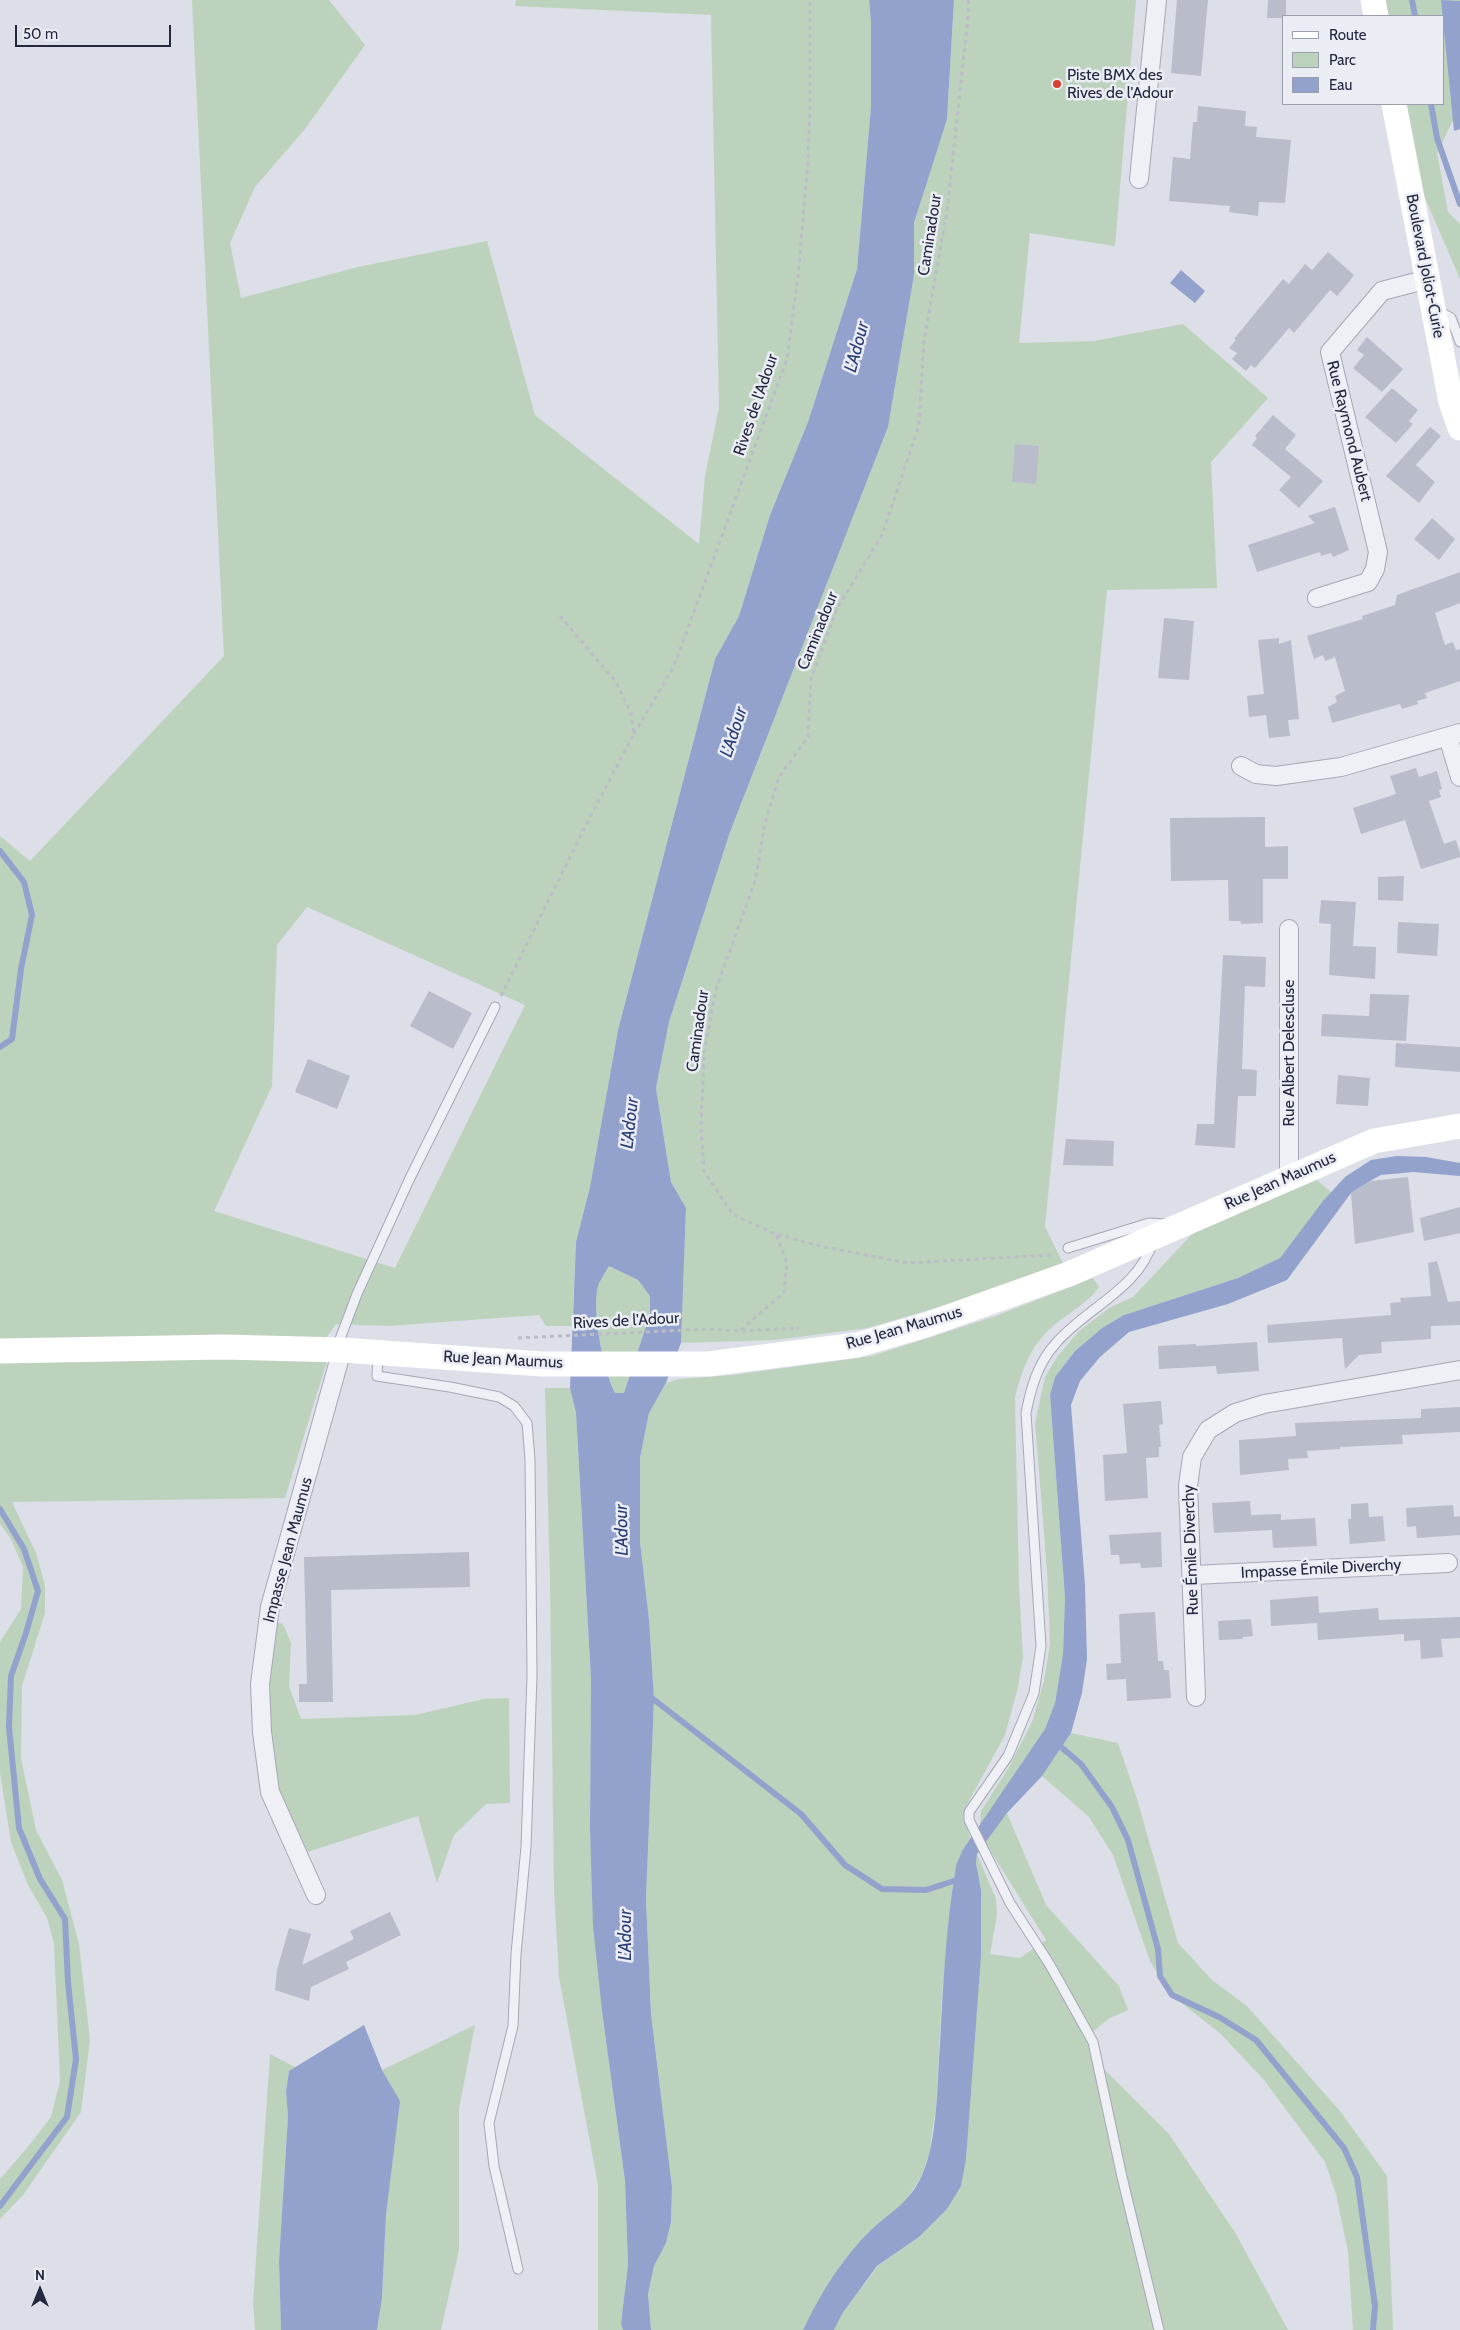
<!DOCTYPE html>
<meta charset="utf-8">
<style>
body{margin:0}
#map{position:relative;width:1460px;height:2330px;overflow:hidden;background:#dcdee8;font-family:Cabin,sans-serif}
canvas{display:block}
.legend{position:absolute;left:1282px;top:15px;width:162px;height:90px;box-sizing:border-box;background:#ebedf5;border:1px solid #9b9eac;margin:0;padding:6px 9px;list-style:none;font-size:15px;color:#24283f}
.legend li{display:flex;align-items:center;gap:10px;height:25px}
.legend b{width:25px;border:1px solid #9b9eac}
.north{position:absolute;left:15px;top:2265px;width:50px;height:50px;-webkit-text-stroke:4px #ebedf5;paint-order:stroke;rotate:0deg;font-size:14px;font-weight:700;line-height:20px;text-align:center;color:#24283f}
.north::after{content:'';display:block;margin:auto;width:18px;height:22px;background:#24283f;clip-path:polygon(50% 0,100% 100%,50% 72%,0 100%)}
.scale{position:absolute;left:15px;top:25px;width:156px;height:22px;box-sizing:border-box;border:2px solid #24283f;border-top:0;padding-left:6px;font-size:15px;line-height:18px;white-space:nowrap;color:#24283f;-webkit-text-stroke:4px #ebedf5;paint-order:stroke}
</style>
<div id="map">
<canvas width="1460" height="2330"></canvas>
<ul class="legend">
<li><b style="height:6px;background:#fff"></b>Route</li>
<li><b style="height:14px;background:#bdd2bc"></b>Parc</li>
<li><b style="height:14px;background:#93a2cc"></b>Eau</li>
</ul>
<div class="north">N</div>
<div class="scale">50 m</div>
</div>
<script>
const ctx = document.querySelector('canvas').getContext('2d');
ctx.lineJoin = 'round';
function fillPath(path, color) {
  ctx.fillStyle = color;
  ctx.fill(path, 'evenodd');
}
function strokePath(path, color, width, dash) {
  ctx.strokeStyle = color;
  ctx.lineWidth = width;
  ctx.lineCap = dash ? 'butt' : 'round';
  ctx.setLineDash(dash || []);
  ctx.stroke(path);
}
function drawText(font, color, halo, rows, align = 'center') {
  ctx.font = font + ' Cabin,sans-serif';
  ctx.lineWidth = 5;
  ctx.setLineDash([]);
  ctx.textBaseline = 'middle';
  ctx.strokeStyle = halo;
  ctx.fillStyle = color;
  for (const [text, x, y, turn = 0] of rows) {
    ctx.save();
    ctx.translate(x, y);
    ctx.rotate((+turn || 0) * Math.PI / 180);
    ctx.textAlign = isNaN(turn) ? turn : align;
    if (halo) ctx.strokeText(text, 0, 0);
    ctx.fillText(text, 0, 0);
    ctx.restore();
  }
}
const green = new Path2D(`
 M192,0H329L365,45L305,129L255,187L230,243L241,298L358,267L487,241L535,415L699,544L705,476L719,407L711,15L515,6L516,0H869L871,22V107L857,269L808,422L770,515L739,616L715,659L618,1030L590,1187L576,1242L572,1326H546L539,1315L388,1326L336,1324L326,1338L0,1344V836L30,861L224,656ZM307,907L525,1005L395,1268L214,1211L272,1086L277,945Z
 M954,0H1136L1115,246L1030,233L1019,343L1094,341L1183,324L1268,398L1211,462L1217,588L1107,590L1045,1227L1064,1265L942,1306L868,1328L774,1340L681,1343L686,1208L671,1182L656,1088L669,1022L730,832L888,427L914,275V224L948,104Z
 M1385,0H1460V106L1437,153L1448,212L1460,224V279L1422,191L1405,104H1444V16H1388Z
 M1317,1180L1331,1192L1280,1258L1238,1278L1124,1315L1102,1328L1075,1351L1055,1377L1050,1395L1065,1598L1063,1654L1055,1703L1045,1729L980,1827L981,1811L1008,1769L1032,1722L1044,1681L1050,1644L1047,1570L1035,1423L1045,1377L1057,1357L1079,1331L1109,1308L1133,1297L1196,1230Z
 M609,1266L638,1280L650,1296V1314L624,1393H615C604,1372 590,1307 599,1283C602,1277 606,1272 609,1266Z
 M1093,1278L1099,1287C1087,1304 1068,1313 1052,1327C1031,1345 1021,1372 1015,1398L1019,1586L1023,1657L1017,1691L1005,1735L965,1808L963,1818L971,1839C961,1852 956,1865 953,1882L942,1994L936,2107L929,2154L922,2175L904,2204L872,2230L841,2264L803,2330H651L648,2294L654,2266L666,2243L671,2222L672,2187L651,2014L646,1899L654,1699L649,1619L640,1542V1458L649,1413L666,1383L679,1379L733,1375L872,1356L996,1316Z
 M270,1355L327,1361L285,1498L12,1502L36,1553L45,1585V1613L22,1686L21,1758L36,1830L62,1880L79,1944L90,2040L81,2112L23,2195L0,2219V2179L27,2148L51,2117L60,2081L54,1943L47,1918L27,1883L11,1842L0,1773V1642L21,1609L23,1567L11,1539L0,1524V1360Z
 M545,1388H570L576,1413L591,1679L590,1828L602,2011L625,2181L628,2265L621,2323L623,2330H598V2185L559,1977L554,1890L550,1580Z
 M261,1619L283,1624L291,1643L289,1686L301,1719L415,1715L484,1699L509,1698L510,1803L486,1804L454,1835L437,1883L418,1816L292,1857L272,1822L254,1729Z
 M1071,1733L1118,1743L1137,1799L1178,1943L1212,1980L1247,2006L1340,2111L1387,2176L1393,2330H1353L1348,2252L1336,2194L1325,2162L1264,2080L1221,2034L1170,1994L1150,1961L1113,1855L1089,1817L1042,1776Z
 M1007,1813L1046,1905L1119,1986L1128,2010L1110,2018L1086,2037L1103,2068L1169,2134L1236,2234L1288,2330H834L842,2314L878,2266L919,2237L947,2209L966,2159L981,1890L976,1863L977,1854L996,1899L997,1916L990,1954L1020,1958L1046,1940L985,1842Z
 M475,2025L459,2109V2250L441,2330H377L382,2298L386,2215L399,2101L382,2070Z
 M270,2054L295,2067L289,2071L286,2091L288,2117L279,2261L281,2330H255L253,2303Z`);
const water = new Path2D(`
 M869,0H954L947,119L914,223V275L888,427L730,832L669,1022L656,1088L671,1182L686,1208L681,1343L666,1383L649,1413L640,1458V1542L649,1619L654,1699L646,1899L651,2014L672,2187L671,2222L666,2243L654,2266L648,2294L651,2330H623L621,2323L628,2265L625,2181L602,2011L593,1926L590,1828L591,1679L576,1413L570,1388L576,1242L590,1187L618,1030L715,659L739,616L770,515L808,422L857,269L871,107V22ZM609,1266L638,1280L650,1296V1314L624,1393H615C604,1372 590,1307 599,1283C602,1278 606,1271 609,1266Z
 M1441,0L1460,1V129L1454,131Z
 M1181,270L1205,291L1195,303L1170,283Z
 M1397,1156L1426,1157L1460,1163V1176L1413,1172L1381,1175L1370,1181L1351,1193L1287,1280L1228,1304L1129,1332L1100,1357L1080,1381L1071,1405L1085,1585L1087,1659L1082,1693L1071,1733L1042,1776L1007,1813L977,1854L976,1863L981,1890V1956L966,2159L961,2186L947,2209L919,2237L877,2266L842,2314L834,2330H803C820,2294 842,2258 871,2230C892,2210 909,2204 922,2175C938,2140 937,2083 940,2044C943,1985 946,1925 956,1866L962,1851L1045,1729L1055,1703L1063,1654L1065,1598L1050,1395L1055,1377L1075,1351L1102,1328L1124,1315L1238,1278L1280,1258L1323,1201L1345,1177L1371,1160Z
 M364,2025L382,2070L400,2101L386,2215L382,2298L377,2330H281L279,2261L288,2117L286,2091L289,2071Z`);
const stream = new Path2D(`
 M1412,0L1415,16
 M1431,104L1437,138L1460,204
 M0,851L24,882L32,915L21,969L12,1039L0,1047
 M0,1509L24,1549L38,1591L26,1633L11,1676L9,1727L19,1828L40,1879L65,1919L68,1982L76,2059L67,2117L0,2206
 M648,1695L801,1814L845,1865L882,1889L926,1890L960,1879
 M1054,1741L1081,1764L1112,1807L1128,1840L1158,1949L1160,1976L1172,1995L1219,2017L1256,2040L1344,2148L1357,2177L1375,2306L1373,2330`);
const building = new Path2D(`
 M1177,0H1208L1201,76L1171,73Z
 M1268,0H1286V16L1284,18H1267Z
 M1198,106L1246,111L1245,126L1257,127L1256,137L1291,140L1285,203L1259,202L1258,216L1229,212L1230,206L1169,201L1173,157L1190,159L1193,122H1197Z
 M1328,252L1354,275L1348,283L1337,296L1330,290L1294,333L1289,328L1255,368L1251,365L1246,371L1232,359L1237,353L1229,348L1236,340L1234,339L1283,279L1289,284L1305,264L1312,270Z
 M1367,337L1403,369L1382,392L1353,368L1364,355L1357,350Z
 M1392,388L1418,410L1409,421L1413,424L1396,443L1365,417Z
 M1273,415L1296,435L1285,449L1323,481L1299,508L1279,490L1291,477L1252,445L1257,438L1255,436Z
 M1430,427L1441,436L1416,465L1435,482L1419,503L1386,476Z
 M1015,444L1039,446L1036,484L1012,482Z
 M1335,507L1349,550L1333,557L1331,553L1321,556L1320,552L1257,572L1248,545L1315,523L1308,516Z
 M1432,518L1455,539L1439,560L1414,539Z
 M1460,572V603L1435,613L1445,645L1453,642L1456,650L1460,649V681L1425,693L1427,698L1417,701L1418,704L1402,709L1400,704L1332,723L1328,707L1337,702L1335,696L1345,691L1335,657L1325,661L1323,655L1314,659L1307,636L1363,619L1362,616L1395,605L1397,595Z
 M1164,618L1194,621L1189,680L1158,678Z
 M1279,638V644L1291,640L1299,719L1288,720L1290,736L1269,738L1266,715L1249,717L1247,696L1264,694L1258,640Z
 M1416,768L1419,777L1437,771L1442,789L1439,790L1441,797L1429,801L1444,844L1456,840L1460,853V857L1421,869L1405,820L1361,834L1353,808L1396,794L1390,776Z
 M1265,817V847L1288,846V879H1263V923L1241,924V921H1229L1228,880L1171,881L1170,818Z
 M1404,876L1403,901L1378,900V877Z
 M1321,900L1356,902L1353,946L1376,947L1375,979L1329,975L1331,924L1319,923Z
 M1398,922L1439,924L1437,956L1397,953Z
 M1223,955L1266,957L1265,987L1245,986L1242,1069L1257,1070L1256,1096H1238L1235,1148L1195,1145L1197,1124H1214Z
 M429,991L472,1013L453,1049L410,1026Z
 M1370,994L1409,995L1406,1041L1321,1036L1322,1014L1369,1016Z
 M1396,1043L1460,1047V1072L1395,1067Z
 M308,1059L350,1076L337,1109L295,1092Z
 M1338,1075L1370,1078L1368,1106L1336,1104Z
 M1066,1139L1114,1141L1113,1166L1063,1165Z
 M1408,1177L1414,1232L1355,1244L1351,1193L1370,1181Z
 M1460,1207V1233L1424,1241L1420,1218Z
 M1437,1261L1448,1302L1460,1301V1325L1431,1326V1339L1381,1342L1382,1353L1359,1355L1345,1369L1342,1338L1268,1343L1267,1325L1391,1315L1390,1303L1401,1302L1400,1298L1431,1296L1428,1263Z
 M1257,1342L1259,1371L1217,1374L1216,1366L1159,1369L1158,1346L1196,1344V1346Z
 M1161,1401L1163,1424L1159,1425L1161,1447H1159V1457L1146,1458L1148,1498L1105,1501L1103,1455L1127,1453L1123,1404Z
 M1460,1407V1432L1402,1435L1403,1444L1340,1447V1449L1307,1451L1308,1458L1288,1459L1289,1470L1240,1475L1239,1440L1296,1436L1295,1423L1421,1418V1409Z
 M1250,1501L1251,1515L1281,1514V1520L1315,1518L1317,1546L1273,1548L1272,1530L1214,1533L1212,1503Z
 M1368,1503L1369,1517L1383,1516L1385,1541L1350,1544L1348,1519H1351V1504Z
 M1453,1505L1454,1517L1460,1516V1535L1417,1538L1416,1526L1407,1527L1406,1508Z
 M1161,1532L1162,1567L1141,1568L1140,1563L1120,1564L1119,1555H1111L1109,1535Z
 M469,1552L470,1587L331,1590L333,1702H299V1684H307L304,1557Z
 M1318,1596L1319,1613L1378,1608L1379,1620L1460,1617V1638L1441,1639L1443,1657L1421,1659L1420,1640L1404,1641V1634L1318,1640L1317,1623L1271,1626L1270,1600Z
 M1155,1612L1158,1661H1163L1164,1670H1169L1171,1698L1127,1701L1126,1679L1107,1680L1106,1664L1121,1663L1119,1614Z
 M1251,1619L1253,1636L1243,1637V1639L1219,1640L1218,1621Z
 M390,1912L401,1935L346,1962L349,1969L311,1987L309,2001L275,1990L277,1970L289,1928L311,1934L302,1965L354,1939L350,1931Z`);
const path = new Path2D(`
 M968,0L969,7L947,211L924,341L919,425L882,535L837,609L811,679L808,737L779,777L765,823L756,878L716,989L704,1054L701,1127L704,1171L733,1215L776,1234L824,1247L908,1263L1051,1255
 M634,734L674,666L787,359L798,276L808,162L810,113V0
 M501,996L588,821L634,734L631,713L616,682L560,616
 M741,1330L784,1292L787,1263L776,1234
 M518,1338L707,1329L740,1331L799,1328`);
const service = new Path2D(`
 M1437,310L1451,318L1460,342
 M1153,1241C1139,1289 1086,1308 1056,1343C1038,1363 1031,1387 1026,1413L1041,1646L1034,1693L1008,1756L969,1812V1820L1010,1903L1050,1965L1093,2042L1122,2177L1159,2330
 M1068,1248L1149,1223L1165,1224
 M337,1347L357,1294L410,1178L495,1007
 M378,1355L377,1376L450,1387L499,1397L514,1406L527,1423L530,1459L532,1676L526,1847L516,1954L513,2026L489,2123L494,2166L518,2269`);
const minor = new Path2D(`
 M1139,179L1157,0
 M1317,598L1368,582L1375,569L1378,552L1330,352L1382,291L1428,279
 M1448,737L1460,777
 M1241,766L1256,774L1276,776L1341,767L1460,733
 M1289,1176V929
 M1193,1575L1448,1563
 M1196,1697L1188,1486L1192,1457L1208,1430L1235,1413L1264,1404L1460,1370
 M316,1895L270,1792L262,1732L260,1684L270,1607L342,1350`);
const secondary = new Path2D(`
 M1373,0L1376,16
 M1394,104L1451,402L1460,428
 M0,1351L224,1347L342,1350L541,1364H708L857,1345L926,1325L1069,1274L1374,1141L1460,1126`);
const markers = [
 [1057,84,5,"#da3f34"]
];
const poiNames = [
 ["Piste BMX des",1067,75],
 ["Rives de l'Adour",1067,93]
];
const streetNames = [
 ["Caminadour",930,235,-81],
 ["Boulevard Joliot-Curie",1425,266,79],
 ["Rives de l'Adour",756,405,-71],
 ["Rue Raymond Aubert",1349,431,76],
 ["Caminadour",818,631,-68],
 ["Caminadour",698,1031,-82],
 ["Rue Albert Delescluse",1289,1053,-90],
 ["Rue Jean Maumus",1280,1181,-24],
 ["Rives de l'Adour",626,1321,-3],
 ["Rue Jean Maumus",904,1328,-16],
 ["Rue Jean Maumus",503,1360,3],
 ["Impasse Jean Maumus",288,1550,-75],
 ["Rue Émile Diverchy",1191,1550,-92],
 ["Impasse Émile Diverchy",1321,1569,-3]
];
const waterNames = [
 ["L'Adour",857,347,-75],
 ["L'Adour",734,732,-72],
 ["L'Adour",630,1123,-84],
 ["L'Adour",622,1530,-91],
 ["L'Adour",626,1935,-90]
];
fillPath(green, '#bdd2bc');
fillPath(water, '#93a2cc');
strokePath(stream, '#93a2cc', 6);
fillPath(building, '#b9bccb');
strokePath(service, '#a5a7b5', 11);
strokePath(minor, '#a5a7b5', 20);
strokePath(path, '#babcc6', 3, [4, 4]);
strokePath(service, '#eff0f6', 9);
strokePath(minor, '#eff0f6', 18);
strokePath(secondary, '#fff', 25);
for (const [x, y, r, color] of markers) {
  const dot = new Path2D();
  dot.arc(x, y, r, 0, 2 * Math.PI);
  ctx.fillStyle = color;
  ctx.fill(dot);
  strokePath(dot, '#ebedf5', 2);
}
drawText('16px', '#24283f', '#ebedf5', poiNames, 'left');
drawText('16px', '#24283f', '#ebedf5', streetNames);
drawText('italic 18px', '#2b3d77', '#ebedf5', waterNames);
</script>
